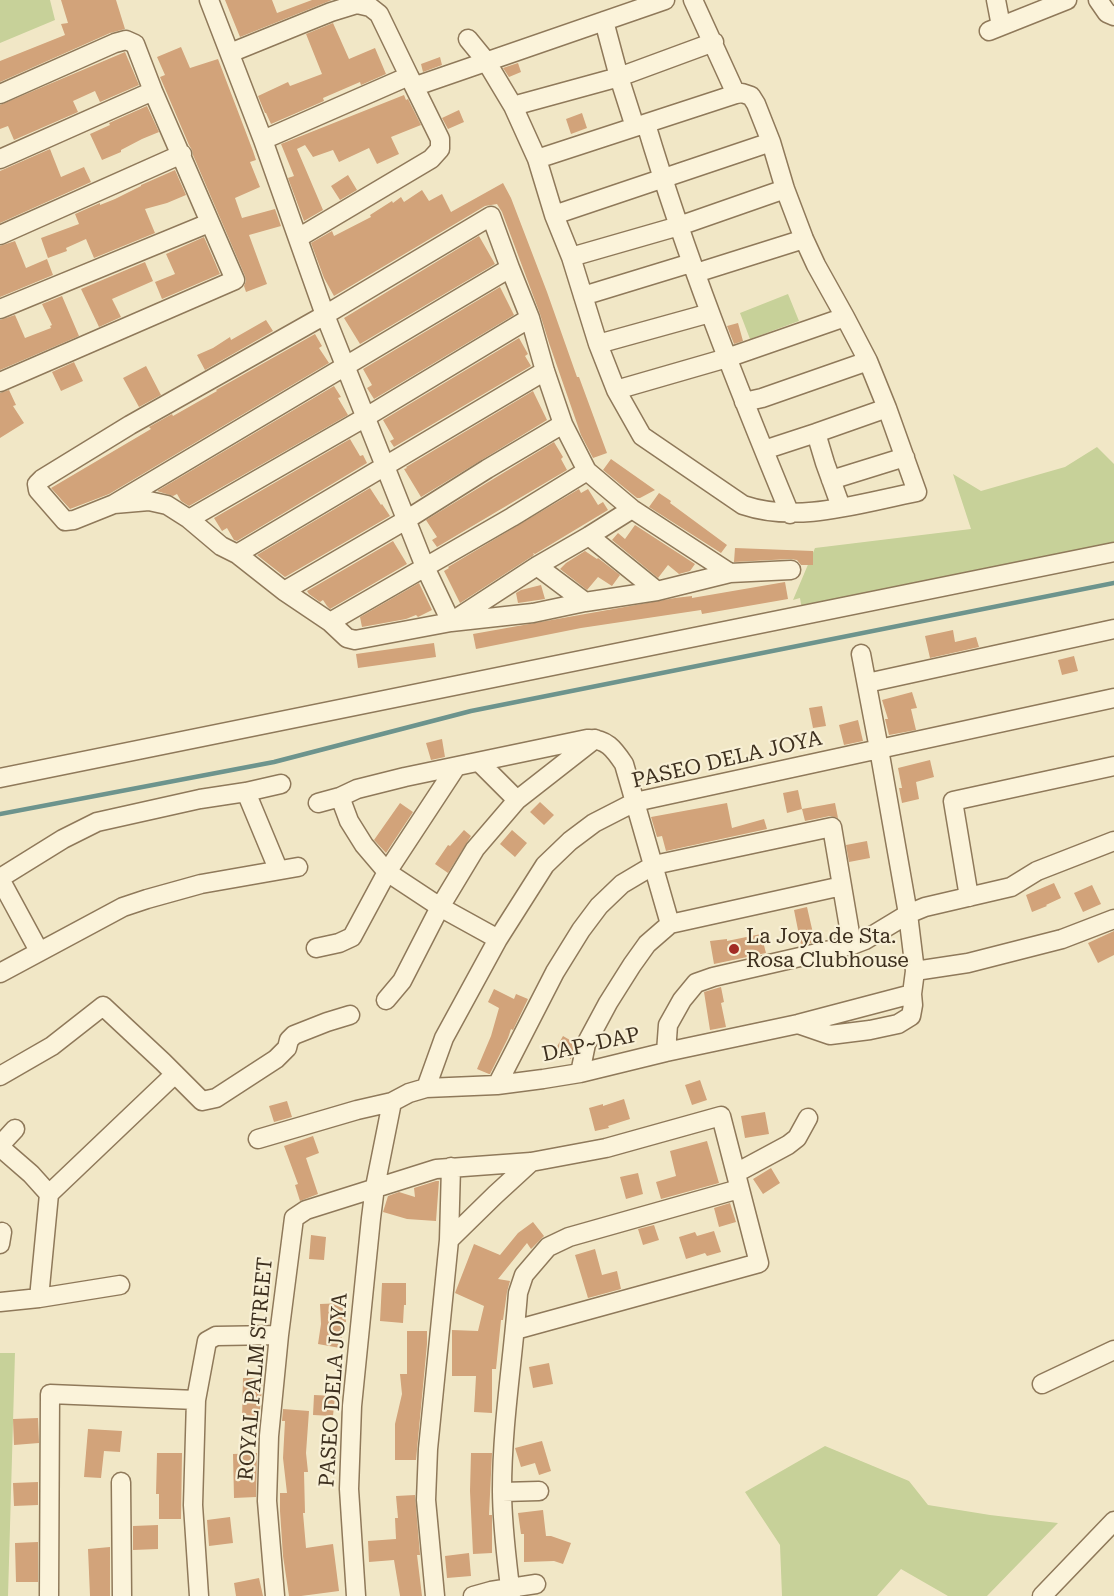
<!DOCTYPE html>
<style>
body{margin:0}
canvas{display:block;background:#f1e7c6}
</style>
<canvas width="1114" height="1596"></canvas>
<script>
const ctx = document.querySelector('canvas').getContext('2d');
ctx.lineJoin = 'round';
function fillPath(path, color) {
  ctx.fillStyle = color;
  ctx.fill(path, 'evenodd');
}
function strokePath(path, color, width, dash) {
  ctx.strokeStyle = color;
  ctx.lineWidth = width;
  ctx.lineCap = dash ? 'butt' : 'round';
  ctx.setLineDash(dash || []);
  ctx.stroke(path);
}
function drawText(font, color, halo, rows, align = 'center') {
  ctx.font = font + ' "Roboto Serif",serif';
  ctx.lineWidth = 4.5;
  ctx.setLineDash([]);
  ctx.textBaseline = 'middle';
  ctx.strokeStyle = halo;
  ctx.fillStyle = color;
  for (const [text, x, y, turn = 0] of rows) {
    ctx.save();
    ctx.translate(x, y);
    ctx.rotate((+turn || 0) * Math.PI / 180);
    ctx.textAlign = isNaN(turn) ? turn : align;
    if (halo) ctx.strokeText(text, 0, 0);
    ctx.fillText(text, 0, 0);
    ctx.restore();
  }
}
const green = new Path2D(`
 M0,0H50L55,20L0,43Z
 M788,294L799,321L750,339L740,313Z
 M1097,447L1114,464V551L804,622L800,598L793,600L815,548L971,529L953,474L981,491L1065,467Z
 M0,1353H15L8,1596H0Z
 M825,1446L909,1481L928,1505L990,1515L1058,1523L987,1596H948L901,1569L877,1596H782L780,1545L745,1492Z`);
const stream = new Path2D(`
 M0,814L274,762L471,711L1114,583`);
const building = new Path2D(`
 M61,0H116L125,29L110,33L0,82V61L65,35L61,24L68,23Z
 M225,0H272L277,13L312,0H332L240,37Z
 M333,23L349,59L375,48L386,74L361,85L360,82L323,98L324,101L271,124L266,113H265L258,96L288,82L290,86L322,74L306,34Z
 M181,47L190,68L218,59L253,151L256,160L250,162L260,187L235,198L242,218L275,209L281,226L249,235L267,284L246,292L244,286L246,281L245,276L193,155L192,150L189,145L160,77L165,75L157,57Z
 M125,52L139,85L100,102L95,91L73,101L78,112L14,140L8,126L0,129V105Z
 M440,57L442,65L423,72L421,64Z
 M518,63L521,72L509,77L503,68Z
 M404,95L406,100L408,99L421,125L391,137L399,154L377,164L369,148L339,162L333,150L313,157L305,145L297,149L323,210L304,221L288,178L294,176L281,144Z
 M147,106L159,132L142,139L121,150V152L102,160L90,134L110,125L109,123Z
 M459,110L464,122L448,129L442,118Z
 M582,113L587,128L571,134L566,119Z
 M50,149L61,177L84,167L91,182L0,223V171Z
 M175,170L186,195L167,203L145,209L155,233L94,258L86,239L66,248L67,251L48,258L41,238L79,224L75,214L100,203V205L115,199L141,186V185Z
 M348,175L357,190L340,200L331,186Z
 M503,183L511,198L547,292L577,377H579L607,453L593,458L581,435L549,343L540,314L502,212L497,204L485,206L334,296L324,278L311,243L332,231L334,236L371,217L370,215L392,201L393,203L401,197L404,202L422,190L429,201L442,194L451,212Z
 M479,236L495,264L360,344L344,318Z
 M204,237L220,274L162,299L155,282L175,274L166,254Z
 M15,241L26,268L47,259L53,275L0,297V246Z
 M145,262L153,281L112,299L121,317L99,327L81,289Z
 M500,287L514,315L374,399L367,388L372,385L363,369Z
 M62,296L79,336L0,370V320L15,315L25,338L51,328L50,326L52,325L42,304Z
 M266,320L273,331L205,370L197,355L213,348L230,337L231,340Z
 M738,323L743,341L734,344L727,326Z
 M315,334L322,346L319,348L329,363L109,494L70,509L51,488L151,429L149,427L172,414L173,416L217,391L216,390Z
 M519,338L528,354L525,356L531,366L394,447L390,441L394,439L383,420Z
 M74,362L83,381L61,391L52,372Z
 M146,366L161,395L139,407L123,378Z
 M334,386L341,397L338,398L348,415L189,506L181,501L177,494L173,496L157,491Z
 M9,390L16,405L13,406L24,423L0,438V393Z
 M533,391L547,420L421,497L404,469L407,468L406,467Z
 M350,439L360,456L363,455L367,463L237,541L234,540L227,528L222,531L214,518Z
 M554,442L563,457L561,459L567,470L437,547L432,540L437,537L426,520Z
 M611,459L655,490L640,498H637L632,494L603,470Z
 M370,488L381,505L382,504L390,516L285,577L257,555Z
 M579,489L581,493L588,489L598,505L603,502L608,510L535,554L533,553L534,555L460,603L444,571L449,568L448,567Z
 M659,493L671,501L670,503L727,545L721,553L649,507Z
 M635,525L695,564L690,571L679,574L668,565L658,578L612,540L618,533L625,539Z
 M393,541L407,564L330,609L327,606L323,600L320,602L309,594L307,591Z
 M735,548L813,551V565H801L797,560L790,559L734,562Z
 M585,551L597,559L598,558L620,575L612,586L598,577L587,590L560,569L566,563Z
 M785,582L788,599L702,614L701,610L581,628L476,649L473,634L675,598L692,596V598Z
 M419,583L432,610L418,617L416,615L406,619L362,627L360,617Z
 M541,585L545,599L518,603L516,593L521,590Z
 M953,630L955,642L976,637L979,647L930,658L925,636Z
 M434,643L436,657L358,668L356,654Z
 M1074,656L1078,671L1062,675L1058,660Z
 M912,692L917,708L911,709L916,730L889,735L885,719H888L882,700Z
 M822,706L826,726L813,728L809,708Z
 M858,720L863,741L844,745L839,725Z
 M442,739L445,757L431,760L426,743Z
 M930,760L934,777L916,782L919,799L902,803L899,788H902L898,768Z
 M798,790L802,809L787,813L783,793Z
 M540,802L554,815L544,825L530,812Z
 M400,803L413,812L386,853L374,840Z
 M727,803L732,828L764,819L767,829L666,851L662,836L657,837L651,817Z
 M835,803L838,818L830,816L805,821L802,809Z
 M464,830L471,836L448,873L435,864L448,845L450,846Z
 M512,830L527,843L515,857L500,844Z
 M867,841L870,858L849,862L846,845Z
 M1054,883L1061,898L1046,905L1047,906L1032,912L1026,895Z
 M1092,885L1101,904L1083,912L1074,893Z
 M807,907L815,942L801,945L794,910Z
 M1114,931V955L1098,963L1088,943Z
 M761,934L766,953L714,964L710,941L727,939V941Z
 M721,987L724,1002L721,1003L726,1027L710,1030L704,992Z
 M494,989L514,999L516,994L528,999L513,1030L511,1029L508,1038L490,1074H489L477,1069L491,1036L499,1008L488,1002Z
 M563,1036L575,1043L571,1059L555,1050Z
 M700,1080L707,1100L692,1105L685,1085Z
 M624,1099L630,1119L608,1126L609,1128L595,1131L589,1108L603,1104V1106Z
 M287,1101L292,1117L274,1122L269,1106Z
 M765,1112L769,1134L745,1138L741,1116Z
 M313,1136L319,1153L306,1158L318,1194L300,1201L295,1185L298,1184L284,1146Z
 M707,1141L719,1183L661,1199L656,1182L676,1176L670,1151Z
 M771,1168L780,1183L763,1194L753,1179Z
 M638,1173L643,1194L626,1199L620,1177Z
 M436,1181H439L436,1221L407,1219L383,1212L388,1196L399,1192L415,1197L414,1188Z
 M730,1203L736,1222L719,1227L714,1208Z
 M533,1222L544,1236L531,1249L527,1243L498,1279L510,1281L507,1292L503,1320H501L496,1369H492V1413L474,1412L476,1376H452V1330L478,1331L484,1306L455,1293L474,1244L500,1255L518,1233Z
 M654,1225L659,1240L643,1245L638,1229Z
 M714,1231L721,1252L707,1256L705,1253L686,1259L679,1237L695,1232L697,1236Z
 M311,1235L326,1237L324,1260L309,1259Z
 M595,1249L602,1275L617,1271L621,1289L588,1298L575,1255Z
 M382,1283H406V1305H404L403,1323L380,1321Z
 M345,1303L346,1322H344L340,1348L318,1344L321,1324L320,1304Z
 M407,1331H427V1344L416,1460H395V1424L402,1394L400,1374H407Z
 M549,1363L553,1384L533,1388L529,1367Z
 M243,1378H263L259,1420H242Z
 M314,1395L335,1396L333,1416L313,1415Z
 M283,1409L309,1411L306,1453L308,1472H304L305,1513H303L306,1548L333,1544L339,1591L301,1596H289L283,1556L280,1511V1493H287L283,1458L285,1421H282Z
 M38,1418L39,1443L14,1445L13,1419Z
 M88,1429L122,1431L120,1452L104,1451L101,1478L84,1477Z
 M542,1441L551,1471L539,1475L535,1463L521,1467L515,1448Z
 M157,1453H182L181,1519H159V1494H156Z
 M257,1453L256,1497L234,1498L233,1454Z
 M471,1453H492L489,1515H492V1553L473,1554L470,1491Z
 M38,1482V1505L14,1506L13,1483Z
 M415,1495L420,1555H417L422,1596H400L394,1560L369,1562L368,1541L396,1539L395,1518H398L396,1496Z
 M543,1510L546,1536H551L571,1543L563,1564L554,1561L524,1562V1534H521L518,1513Z
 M230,1517L233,1543L209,1546L207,1520Z
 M158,1525V1549L133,1550V1526Z
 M38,1542V1582H16L15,1543Z
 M110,1547V1596H90L88,1549Z
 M469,1553L471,1576L447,1578L445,1556Z
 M259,1578L263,1596H236L234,1583Z`);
const minor = new Path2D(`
 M209,0L263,140L325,315L425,567L451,622L355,640L347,638L330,622L284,591L237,554
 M996,0L1001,26
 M1098,0L1107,13L1114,16
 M604,21L619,77L635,127
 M989,31L1067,0
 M468,39L486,61L513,106L537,159L554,215L571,257L598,344L616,390L642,436L743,505C799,524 860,503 917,492L887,408L868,361L845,317L816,265L804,239L785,189L771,142L756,104L751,96L742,93L736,94L693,0
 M230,53L331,12L357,4L370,7L379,14L409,76
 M416,86L665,0
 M0,94L115,43L126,40L135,44L153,91L235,280L0,382
 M513,106L619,77L714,42
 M646,124C686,257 737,386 790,514
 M263,140L409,76L440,139V149L431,159L298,238
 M0,159L153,91
 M537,159L736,94
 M554,215L771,142
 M0,235L182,154
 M571,257L679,226L785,189
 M510,268L491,216L325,315L130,425L42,479L37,484L38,490L65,521L74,520L114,504L149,501L167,505L189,519L221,546L237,554L545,371
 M696,273L804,239
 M583,296L691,263
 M0,309L209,223
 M598,344L710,313
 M616,390L727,358L845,317
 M744,402L762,398L868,361
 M816,433L825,463L841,507
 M764,450L816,433L887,408
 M831,480L905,457
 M114,504L510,268L530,318L545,371L563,424L587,471L632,509L730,573L657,591L585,602L533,613L451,622L537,566L589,536L632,509
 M189,519L366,417L530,318
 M589,536L657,591
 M537,566L585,602
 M730,573L791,570
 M284,591L406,520L487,469L563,424
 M330,622L512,517L587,471
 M867,683L1114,629
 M479,762L517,800
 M0,778L1114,552
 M246,792L278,869
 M340,797L349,821L364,845L387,872L440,907L498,939
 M318,803L340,797L357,789L405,777L587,739C606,738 614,749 624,764L670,924
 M0,878L63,839L97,822L200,799L246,792L281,784
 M0,879L39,951
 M969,897L953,801L1114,766
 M316,948L339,943L352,937L387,872L456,767
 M915,971L968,963L1062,939L1114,919
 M0,973L123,907L147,899L201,884L298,867
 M386,1000L402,981L440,907L475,849L517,800L595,739
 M798,1024L830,1035L870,1030L898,1024L911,1016L913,1005L912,994L915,971L908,914L879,749L861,654
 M666,1052L668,1025L682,1000L696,983L713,977L852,945L865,940L908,914L925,907L1011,887L1037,871L1114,841
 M580,1073L586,1044L608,1003L632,965L647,944L670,924L842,886
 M0,1076L52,1046L103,1006L163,1062L202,1101L216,1098L276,1059L287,1048L289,1040L294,1035L327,1022L350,1015
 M497,1085L555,972L581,930L599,906L622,884L654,865L832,827L852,945
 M426,1088L444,1038L498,939L545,865L570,841L594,823L635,802L1114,698
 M15,1129L1,1144V1148L31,1174L49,1194
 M258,1139L357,1110L392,1102L409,1093L426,1088L497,1085L543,1079L580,1073L666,1052L798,1024L912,994
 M736,1173L788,1145L797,1138L808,1118
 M449,1240L495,1195L531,1162
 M0,1244L2,1232
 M39,1298L49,1194L175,1074
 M0,1302L39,1298L120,1285
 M1042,1384L1114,1350
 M121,1482L122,1596
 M502,1492L539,1491
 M49,1596L50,1394L196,1400
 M199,1596L193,1505L196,1400L207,1341L216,1336L279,1335
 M275,1596L267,1501L269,1436L279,1335L294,1218L306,1210L436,1169L531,1162L606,1148L721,1116L759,1263L515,1330
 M356,1596L349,1489L352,1406L371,1218L375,1187L392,1102
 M435,1596L426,1500L428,1449L449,1240L451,1167
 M473,1596L491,1591L536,1584
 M511,1596C507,1561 502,1526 502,1490C502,1425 513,1359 518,1293L524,1275L548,1247L569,1237L739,1189
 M1042,1596L1114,1521`);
const markers = [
 [734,949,6,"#a22c25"]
];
const streetNames = [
 ["PASEO DELA JOYA",727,760,-13],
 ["DAP~DAP",591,1045,-12],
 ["ROYAL PALM STREET",256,1369,-85],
 ["PASEO DELA JOYA",334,1390,-86]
];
const poiNames = [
 ["La Joya de Sta.",746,937],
 ["Rosa Clubhouse",746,961]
];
fillPath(green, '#c7d199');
strokePath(stream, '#6d948d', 4.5);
fillPath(building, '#d2a37a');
strokePath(minor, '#8f795a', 21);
strokePath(minor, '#fbf3da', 18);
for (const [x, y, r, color] of markers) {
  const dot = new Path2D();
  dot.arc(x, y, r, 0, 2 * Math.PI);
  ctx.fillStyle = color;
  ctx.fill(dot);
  strokePath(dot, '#f8f0d6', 2);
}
drawText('21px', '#3e301f', '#f8f0d6', streetNames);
drawText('21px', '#3e301f', '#f8f0d6', poiNames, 'left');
</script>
